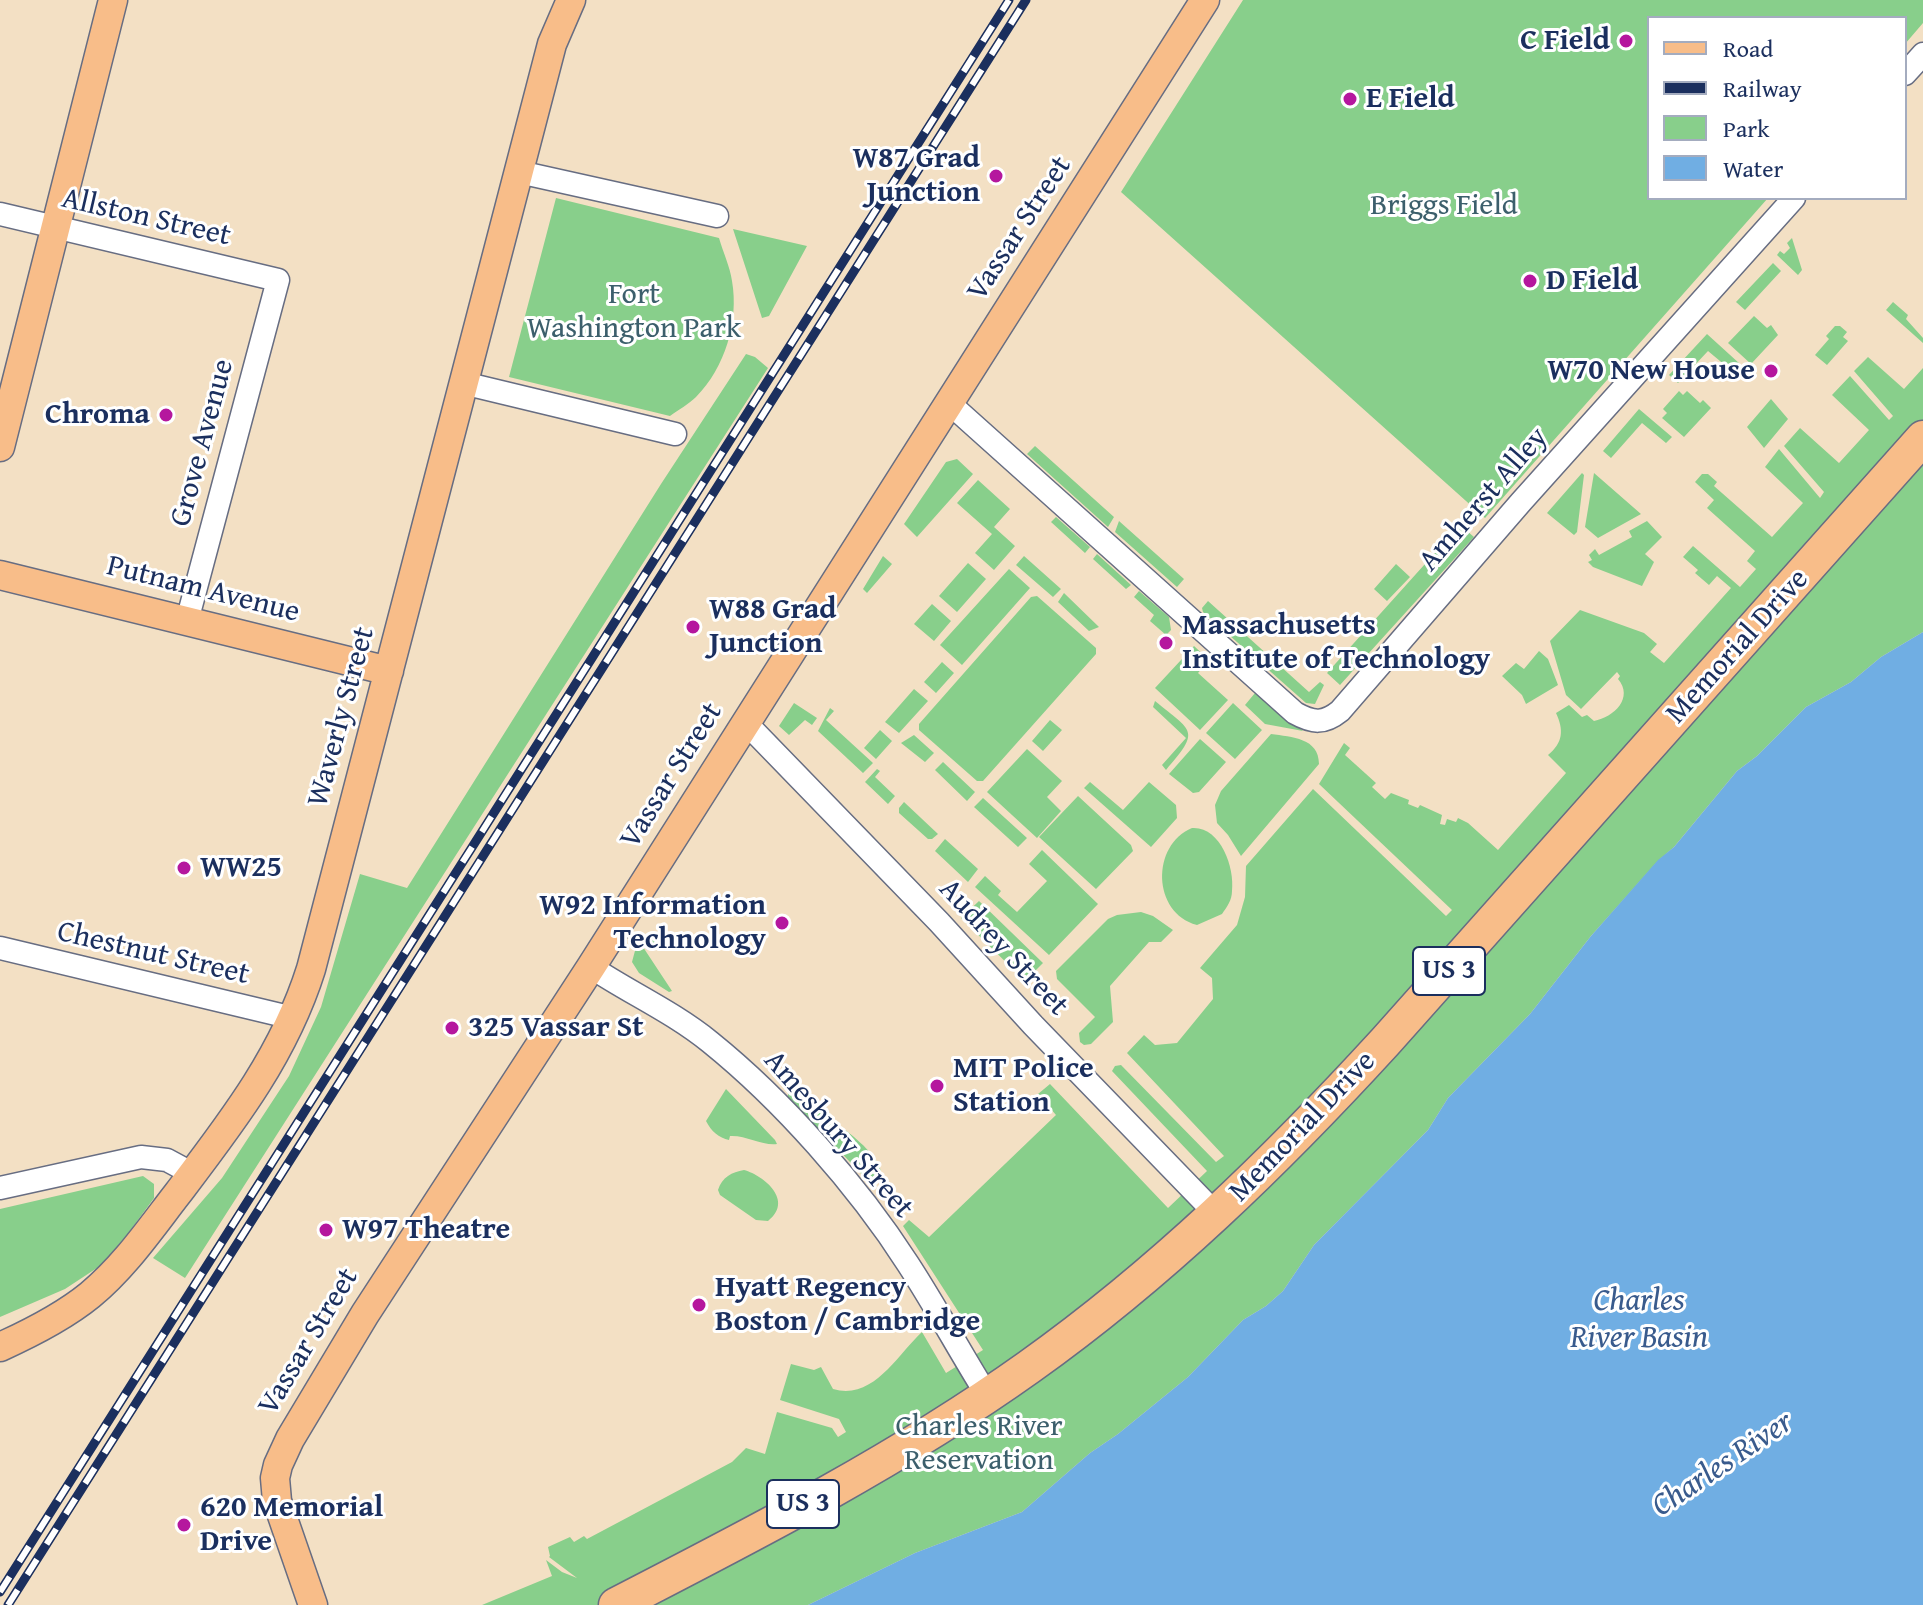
<!DOCTYPE html>
<style>
body{margin:0}
#map{position:relative;width:1923px;height:1605px;overflow:hidden;background:#f3e0c4;font-family:"Gentium Book Plus",serif}
canvas{display:block}
.legend{position:absolute;left:1647px;top:16px;width:260px;height:184px;box-sizing:border-box;background:#fff;border:2px solid #a4acbf;margin:0;padding:10px 14px;list-style:none;font-size:24px;color:#1b2f5e}
.legend li{display:flex;align-items:center;gap:16px;height:40px}
.legend b{width:40px;border:2px solid #a4acbf}
</style>
<div id="map">
<canvas width="1923" height="1605"></canvas>
<ul class="legend">
<li><b style="height:10px;background:#f8bd89"></b>Road</li>
<li><b style="height:10px;background:#1b2f5e"></b>Railway</li>
<li><b style="height:22px;background:#88cf8b"></b>Park</li>
<li><b style="height:22px;background:#70aee3"></b>Water</li>
</ul>
</div>
<script>
const ctx = document.querySelector('canvas').getContext('2d');
ctx.lineJoin = 'round';
function fillPath(path, color) {
  ctx.fillStyle = color;
  ctx.fill(path, 'evenodd');
}
function strokePath(path, color, width, dash) {
  ctx.strokeStyle = color;
  ctx.lineWidth = width;
  ctx.lineCap = dash ? 'butt' : 'round';
  ctx.setLineDash(dash || []);
  ctx.stroke(path);
}
function drawText(font, color, halo, rows, align = 'center') {
  ctx.font = font + ' "Gentium Book Plus",serif';
  ctx.lineWidth = 6;
  ctx.setLineDash([]);
  ctx.textBaseline = 'middle';
  ctx.strokeStyle = halo;
  ctx.fillStyle = color;
  for (const [text, x, y, turn = 0] of rows) {
    ctx.save();
    ctx.translate(x, y);
    ctx.rotate((+turn || 0) * Math.PI / 180);
    ctx.textAlign = isNaN(turn) ? turn : align;
    if (halo) ctx.strokeText(text, 0, 0);
    ctx.fillText(text, 0, 0);
    ctx.restore();
  }
}
const green = new Path2D(`
 M1243,0H1923V23L1905,44V18H1649V198H1768L1485,518L1121,192Z
 M556,198L719,238C723,252 730,267 732,281C739,321 725,368 696,397C689,404 678,410 670,416L509,377Z
 M733,229L807,246L769,316L762,318Z
 M1792,238L1802,270L1798,275L1777,255L1780,251L1784,254L1790,248L1787,243Z
 M1773,263L1781,271L1745,310L1736,302Z
 M1893,302L1908,315L1906,319L1923,338V343L1886,310Z
 M1754,316L1767,328L1771,325L1778,335L1751,364L1728,343Z
 M1835,326H1840L1847,332L1843,337L1848,341L1827,365L1815,355L1829,339L1826,336Z
 M1707,334L1740,364L1732,371L1708,351L1678,383L1669,375Z
 M746,354L755,357L768,368L185,1278L153,1258L222,1178L289,1076L321,1007L360,874L407,888L661,484Z
 M1868,357L1904,389L1923,368V632L1881,657L1851,682L1806,707L1757,756L1737,771L1674,847L1658,861L1591,936L1530,1014L1448,1098L1428,1130L1314,1245L1283,1291L1266,1306L1243,1320L1188,1377L1118,1434L1090,1453L1022,1512L915,1553L808,1605H482L552,1576L546,1560L562,1572L577,1578L549,1557L550,1556L548,1547L570,1537L574,1542L584,1536L587,1539L732,1462L746,1448L765,1454L777,1412L832,1428L838,1437L846,1432L839,1419L780,1400L791,1364L814,1370L821,1367L833,1389C873,1401 897,1355 922,1332L946,1373L983,1350L903,1226L909,1220L929,1237L1056,1115L1038,1094L1050,1084L1168,1208L1207,1171L1112,1071L1115,1066L1121,1065L1216,1162L1224,1156L1127,1053L1144,1035L1155,1045L1177,1043L1213,999L1212,978L1200,968L1237,925L1245,897L1246,866L1313,789L1446,916L1452,910L1319,784L1344,743L1350,748L1345,755L1376,783L1372,787L1385,799L1391,793L1409,800L1408,804L1418,808L1420,805L1442,815L1440,824L1445,825L1447,819L1456,822L1458,818L1468,823L1498,850L1566,773L1548,755C1563,743 1564,730 1556,713L1569,705L1582,717L1587,715L1594,721C1614,717 1634,698 1618,679L1620,676L1617,672L1581,709L1566,695L1550,641L1580,610L1644,633L1657,644L1650,652L1664,663L1731,588L1717,576L1709,585L1695,573L1698,570L1683,557L1693,546L1740,587L1756,569L1747,561L1755,551L1707,508L1714,500L1695,482L1702,474H1708L1717,482L1714,486L1772,537L1803,503L1765,467L1779,449L1820,498L1824,492L1784,446L1800,428L1839,463L1869,430L1832,395L1850,376L1889,420L1893,416L1854,371Z
 M1679,391L1683,395L1687,391L1700,403L1703,400L1711,408L1684,437L1662,418L1667,413L1663,409Z
 M1771,399L1788,419L1764,448L1747,427Z
 M1639,409L1672,437L1666,443L1642,423L1611,458L1603,451Z
 M1035,446L1114,517L1108,527L1027,454Z
 M957,459L973,474L917,537L904,524L946,462Z
 M1582,473L1584,475L1577,532L1574,535L1547,513Z
 M1594,473L1641,514L1598,538L1585,527Z
 M978,480L1010,509L994,527L1015,546L994,570L975,553L992,534L957,503Z
 M1056,517L1090,547L1085,553L1051,522Z
 M1119,521L1184,579L1177,587L1115,532Z
 M1647,521L1662,537L1645,554L1654,562L1642,586L1593,567L1588,562L1592,560L1589,555L1595,549L1599,555L1632,537L1629,531Z
 M1460,525L1474,537L1340,685L1327,673Z
 M1097,554L1131,585L1126,589L1093,559Z
 M883,556L892,564L867,593L863,589Z
 M1024,556L1061,589L1053,597L1016,565Z
 M968,563L986,579L957,612L939,596Z
 M1396,564L1410,577L1387,601L1374,589Z
 M1009,569L1030,588L962,665L940,645Z
 M1139,591L1169,617L1171,630L1166,635L1150,621L1154,615L1134,597Z
 M1064,593L1099,627L1089,631L1058,602Z
 M1037,596L1096,648V654L983,781H977L919,730V724L1031,597Z
 M1208,601L1309,692L1320,682L1324,685L1315,704L1306,703L1203,612L1202,608Z
 M932,604L951,621L934,641L914,624Z
 M1194,646L1209,660L1198,673L1228,700L1200,730L1155,688Z
 M1539,651L1548,659L1558,685L1526,704L1522,695L1502,676L1516,663L1524,669Z
 M942,662L954,673L936,693L924,682Z
 M914,689L928,701L899,733L885,722Z
 M1259,692L1262,694L1303,731L1265,724L1245,705L1255,693Z
 M1155,701C1193,732 1201,730 1166,770L1162,765L1186,738L1153,707Z
 M794,703L817,718L812,725L805,720L789,735L779,726Z
 M1233,703L1262,730L1235,759L1206,733Z
 M830,708L834,711L826,720L873,763L863,773L818,731Z
 M1050,720L1062,730L1043,751L1032,741Z
 M880,730L892,741L876,759L864,748Z
 M1271,734C1292,737 1319,738 1319,764L1241,856L1228,835L1217,823L1215,805L1221,791Z
 M914,735L934,753L925,762L901,743Z
 M1200,739L1226,762L1199,792L1193,793L1169,774Z
 M1027,749L1062,781L1047,797L1061,811L1037,838L987,792Z
 M943,762L975,792L967,801L935,770Z
 M877,769L880,771L875,777L895,796L888,804L865,782Z
 M1090,782L1123,810L1149,782L1176,805L1177,818L1151,847L1084,788Z
 M1078,796L1131,845L1133,851L1096,889L1039,837Z
 M983,798L1027,838L1018,847L974,807Z
 M904,802L938,834L932,839H928L899,813V808Z
 M1192,828C1220,826 1235,867 1232,891C1232,900 1227,907 1222,914L1197,925C1152,913 1151,845 1192,828Z
 M945,839L978,869L968,882L935,851Z
 M1042,850L1098,904L1049,955L975,887L985,876L1001,891L998,895L1017,912L1047,881L1029,864Z
 M979,901L1043,963L1025,981L961,918Z
 M1141,912L1153,916L1173,930L1161,942H1149L1110,986L1113,1022L1091,1044L1084,1045L1080,1042L1079,1033L1095,1017L1057,979L1056,971L1108,919L1117,915Z
 M649,933L655,935L661,941L643,947L672,991L669,992L639,973L632,962L636,947L649,937Z
 M798,1088C806,1097 814,1109 825,1116C841,1126 887,1158 881,1179L874,1184L870,1183L788,1097V1092Z
 M726,1089L775,1140L777,1144C763,1146 746,1135 730,1136L729,1140C719,1138 711,1131 706,1121Z
 M744,1170C765,1176 794,1201 768,1221L756,1220L720,1195L718,1190C722,1177 732,1172 744,1170Z
 M143,1176L154,1184V1198L127,1235L100,1266L65,1289L0,1317V1209Z`);
const water = new Path2D(`
 M1923,632V1605H808L915,1553L1022,1512L1090,1453L1118,1434L1188,1377L1243,1320L1266,1306L1283,1291L1314,1245L1428,1130L1448,1098L1530,1014L1591,936L1658,860L1674,847L1737,771L1757,756L1806,707L1851,682L1881,657Z`);
const minor = new Path2D(`
 M1905,74L1923,54
 M519,172L717,216
 M0,214L278,280L187,621
 M463,383L675,434
 M949,403L1295,713C1313,723 1324,724 1340,711L1521,502L1794,198
 M746,723L939,922L1033,1025L1217,1215
 M0,948L293,1018
 M591,967C630,993 673,1012 710,1042C782,1100 858,1186 908,1264C936,1307 960,1352 987,1395
 M0,1188L141,1157L167,1160L193,1174`);
const major = new Path2D(`
 M0,447L113,0
 M0,575L389,671
 M0,1347C31,1333 63,1317 90,1295C125,1266 150,1229 178,1193C232,1122 284,1055 311,969L552,44L571,0
 M313,1605L277,1501L275,1478L278,1465L290,1439L365,1314L591,967L1205,0`);
const highway = new Path2D(`
 M616,1605C756,1533 900,1459 1029,1367C1161,1273 1276,1161 1385,1042L1923,438`);
const rail = new Path2D(`
 M0,1592L1009,0
 M8,1605L1026,0`);
const markers = [
 [1626,41,8,"#b5179e"],
 [1350,99,8,"#b5179e"],
 [996,176,8,"#b5179e"],
 [1530,281,8,"#b5179e"],
 [1771,371,8,"#b5179e"],
 [166,415,8,"#b5179e"],
 [693,627,8,"#b5179e"],
 [1166,643,8,"#b5179e"],
 [184,868,8,"#b5179e"],
 [782,923,8,"#b5179e"],
 [452,1028,8,"#b5179e"],
 [937,1086,8,"#b5179e"],
 [326,1230,8,"#b5179e"],
 [699,1305,8,"#b5179e"],
 [184,1525,8,"#b5179e"]
];
const shields = [
 [1449,971,72],
 [803,1504,72]
];
const shieldNames = [
 ["US 3",1449,971],
 ["US 3",803,1504]
];
const poiNames = [
 ["C Field",1610,41,"right"],
 ["E Field",1366,99],
 ["W87 Grad",980,159,"right"],
 ["Junction",980,193,"right"],
 ["D Field",1546,281],
 ["W70 New House",1755,371,"right"],
 ["Chroma",150,415,"right"],
 ["W88 Grad",709,610],
 ["Junction",709,644],
 ["Massachusetts",1182,626],
 ["Institute of Technology",1182,660],
 ["WW25",200,868],
 ["W92 Information",766,906,"right"],
 ["Technology",766,940,"right"],
 ["325 Vassar St",468,1028],
 ["MIT Police",953,1069],
 ["Station",953,1103],
 ["W97 Theatre",342,1230],
 ["Hyatt Regency",715,1288],
 ["Boston / Cambridge",715,1322],
 ["620 Memorial",200,1508],
 ["Drive",200,1542]
];
const parkNames = [
 ["Briggs Field",1444,206],
 ["Fort",634,295],
 ["Washington Park",634,329],
 ["Charles River",979,1427],
 ["Reservation",979,1461]
];
const streetNames = [
 ["Allston Street",146,218,13],
 ["Vassar Street",1020,229,-57],
 ["Grove Avenue",203,443,-75],
 ["Amherst Alley",1484,500,-49],
 ["Putnam Avenue",203,590,14],
 ["Memorial Drive",1738,647,-48],
 ["Waverly Street",342,717,-75],
 ["Vassar Street",672,776,-58],
 ["Audrey Street",1003,948,47],
 ["Chestnut Street",153,954,13],
 ["Memorial Drive",1303,1127,-46],
 ["Amesbury Street",838,1135,49],
 ["Vassar Street",309,1342,-59]
];
const waterNames = [
 ["Charles",1639,1302],
 ["River Basin",1639,1339],
 ["Charles River",1723,1465,-34]
];
fillPath(green, '#88cf8b');
fillPath(water, '#70aee3');
strokePath(minor, '#676d82', 25);
strokePath(major, '#676d82', 31);
strokePath(highway, '#676d82', 37);
strokePath(minor, '#fff', 22);
strokePath(major, '#f8bd89', 28);
strokePath(highway, '#f8bd89', 34);
strokePath(rail, '#1b2f5e', 9);
strokePath(rail, '#fff', 6, [18]);
for (const [x, y, r, color] of markers) {
  const dot = new Path2D();
  dot.arc(x, y, r, 0, 2 * Math.PI);
  ctx.fillStyle = color;
  ctx.fill(dot);
  strokePath(dot, '#fff', 3);
}
for (const [x, y, w] of shields) {
  const box = new Path2D();
  box.roundRect(x - w / 2, y - 24, w, 48, 6);
  ctx.fillStyle = '#fff';
  ctx.fill(box);
  strokePath(box, '#1b2f5e', 2);
}
drawText('bold 28px', '#1b2f5e', null, shieldNames);
drawText('bold 30px', '#1b2f5e', '#fff', poiNames, 'left');
drawText('30px', '#3c5f6c', '#fff', parkNames);
drawText('30px', '#1b2f5e', '#fff', streetNames);
drawText('italic 32px', '#395b8d', '#fff', waterNames);
</script>
